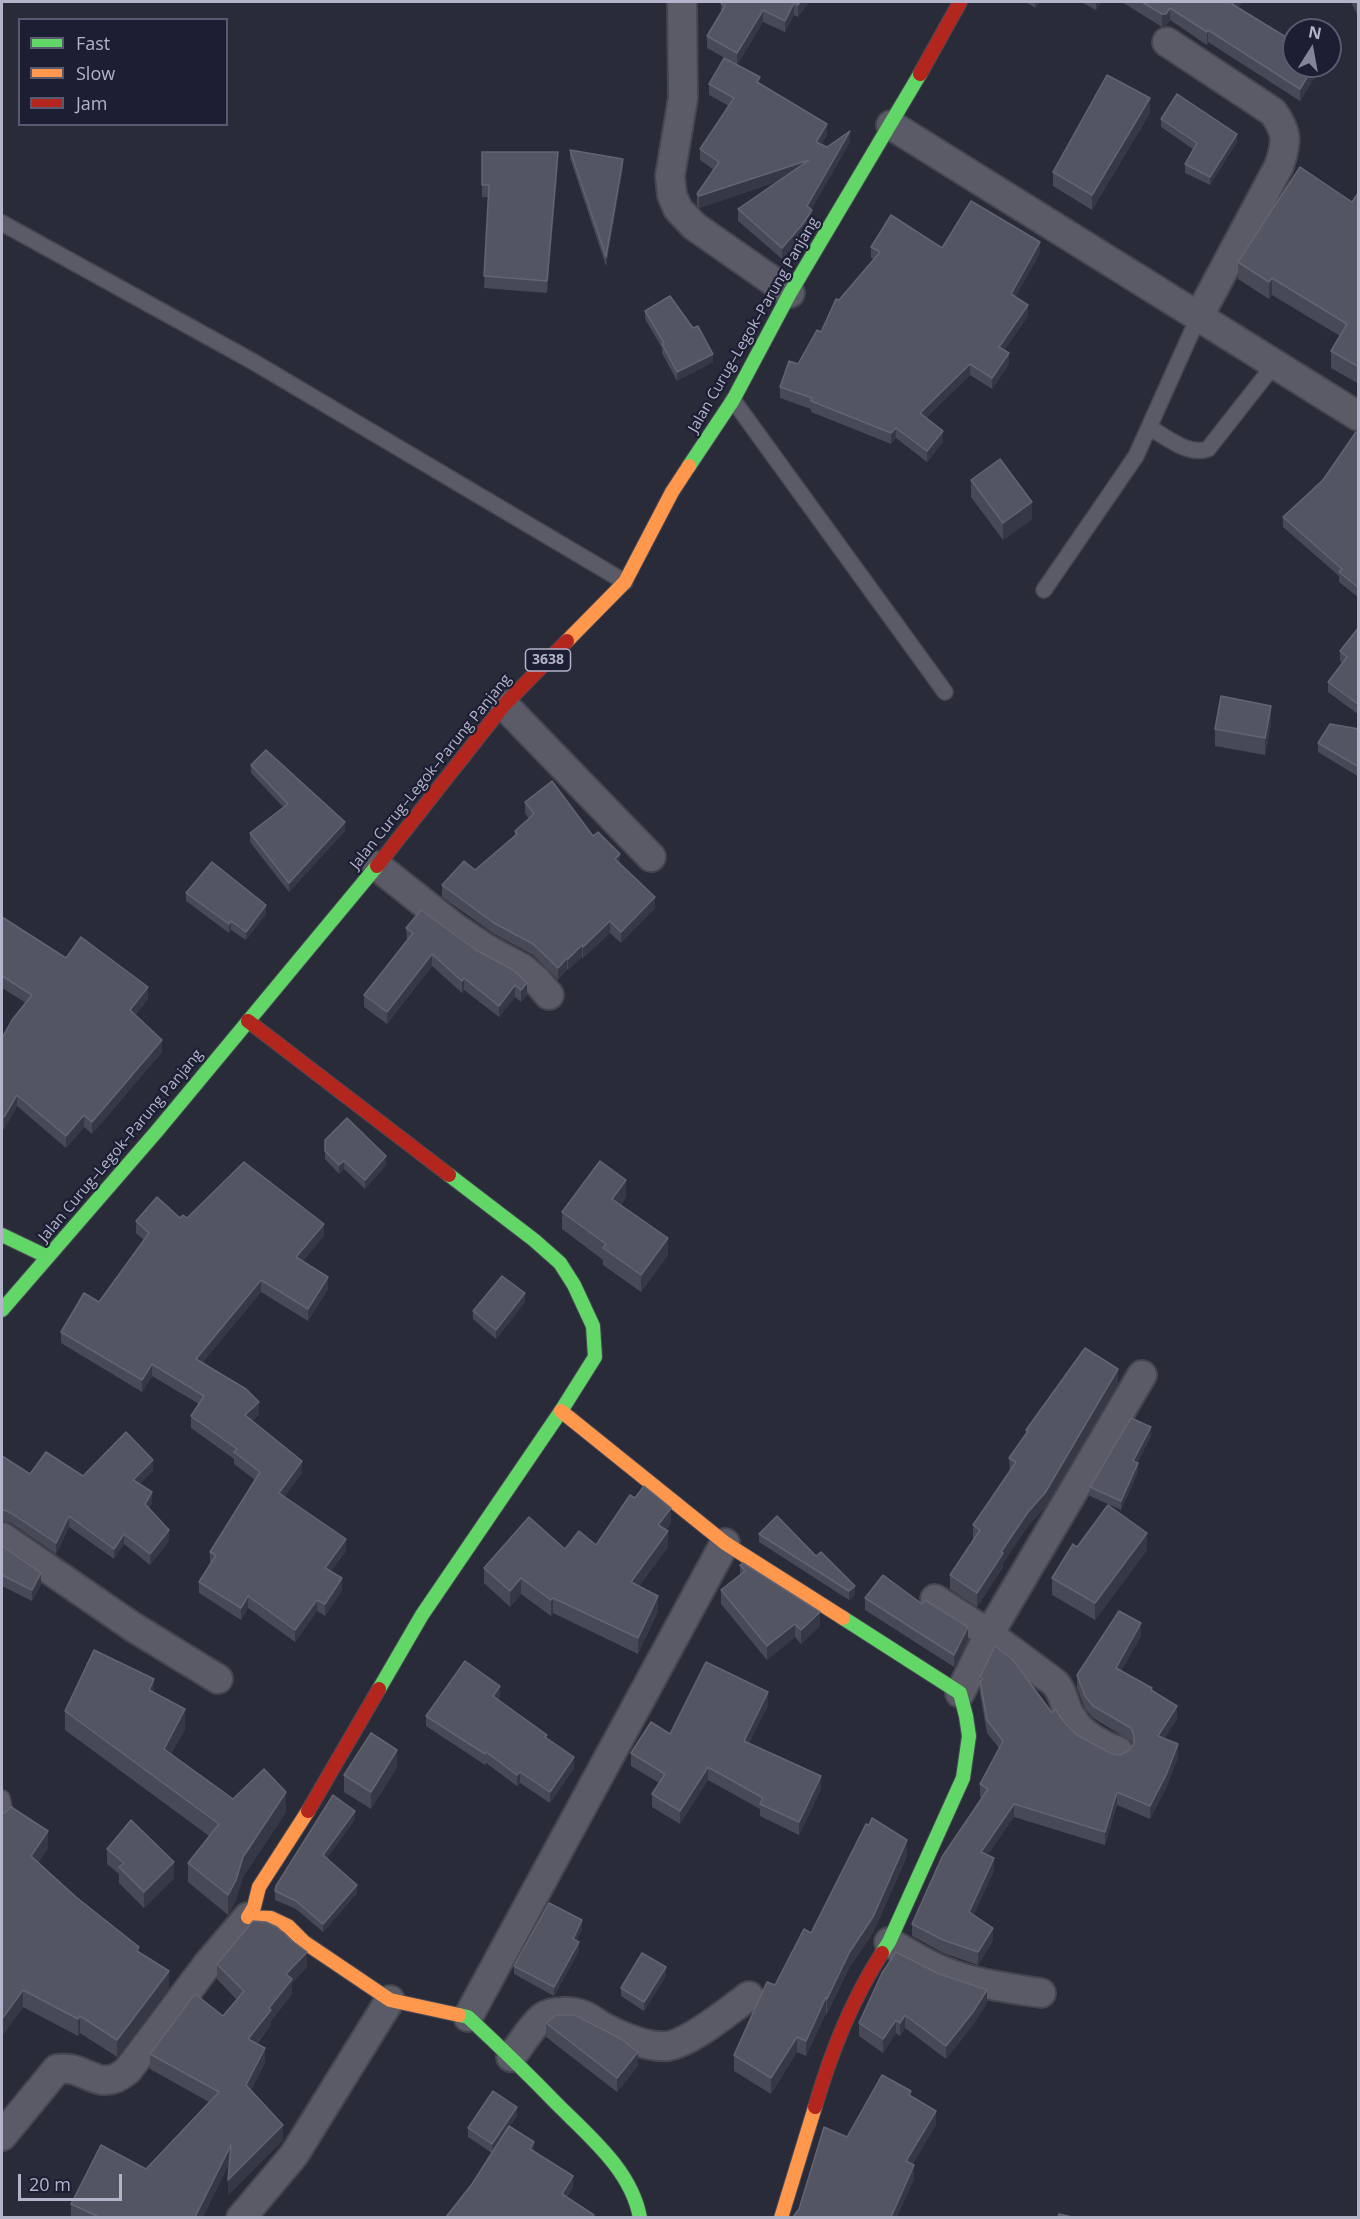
<!DOCTYPE html>
<meta charset="utf-8">
<style>
body{margin:0}
#map{position:relative;width:1360px;height:2219px;overflow:hidden;background:#292b39;font-family:"Open Sans",sans-serif}
canvas{display:block}
.frame{position:absolute;inset:0;border:3px solid #b3b4ca;pointer-events:none}
.legend{position:absolute;left:18px;top:18px;width:210px;height:108px;box-sizing:border-box;background:#1c1e34;border:2px solid #585a70;margin:0;padding:8px 10px;list-style:none;font-size:18px;color:#b3b4ca}
.legend li{display:flex;align-items:center;gap:12px;height:30px}
.legend b{width:30px;border:2px solid #585a70}
.north{position:absolute;left:1282px;top:18px;width:60px;height:60px;box-sizing:border-box;background:#1c1e34;border:2px solid #585a70;border-radius:50%;rotate:11deg;font-size:16px;font-weight:700;line-height:24px;text-align:center;color:#b3b4ca}
.north::after{content:'';display:block;margin:auto;width:21px;height:27px;background:#838497;clip-path:polygon(50% 0,100% 100%,50% 72%,0 100%)}
.scale{position:absolute;left:18px;top:2174px;width:104px;height:27px;box-sizing:border-box;border:3px solid #b3b4ca;border-top:0;padding-left:8px;font-size:18px;line-height:21px;white-space:nowrap;color:#b3b4ca;-webkit-text-stroke:4px #1c1e34;paint-order:stroke}
</style>
<div id="map">
<canvas width="1360" height="2219"></canvas>
<div class="frame"></div>
<ul class="legend">
<li><b style="height:8px;background:#63d668"></b>Fast</li>
<li><b style="height:8px;background:#ff974d"></b>Slow</li>
<li><b style="height:8px;background:#b3261e"></b>Jam</li>
</ul>
<div class="north">N</div>
<div class="scale">20 m</div>
</div>
<script>
const ctx = document.querySelector('canvas').getContext('2d');
ctx.lineJoin = 'round';
function strokePath(path, color, width, dash) {
  ctx.strokeStyle = color;
  ctx.lineWidth = width;
  ctx.lineCap = dash ? 'butt' : 'round';
  ctx.setLineDash(dash || []);
  ctx.stroke(path);
}
function fillPath(path, color) {
  ctx.fillStyle = color;
  ctx.fill(path, 'evenodd');
}
function drawText(font, color, halo, rows, align = 'center') {
  ctx.font = font + ' "Open Sans",sans-serif';
  ctx.lineWidth = 4.5;
  ctx.setLineDash([]);
  ctx.textBaseline = 'middle';
  ctx.strokeStyle = halo;
  ctx.fillStyle = color;
  for (const [text, x, y, turn = 0] of rows) {
    ctx.save();
    ctx.translate(x, y);
    ctx.rotate((+turn || 0) * Math.PI / 180);
    ctx.textAlign = isNaN(turn) ? turn : align;
    if (halo) ctx.strokeText(text, 0, 0);
    ctx.fillText(text, 0, 0);
    ctx.restore();
  }
}
const lane = new Path2D(`
 M2,223L252,361L625,582
 M733,400L945,692
 M1150,428C1167,437 1188,456 1208,449L1274,365
 M1044,590L1136,456L1198,318
 M2,1798L5,1812L2,1821`);
const street = new Path2D(`
 M682,2L683,98L670,176L672,195L678,209L694,226L790,293
 M1167,42L1273,112C1288,133 1287,142 1279,166L1198,318
 M891,125L1358,416
 M504,705L651,857
 M377,866L454,927L485,948L522,968L536,980L549,995
 M2,1537L133,1627L218,1679
 M935,1599L989,1634L1055,1683C1063,1692 1063,1700 1067,1709C1077,1732 1096,1743 1118,1751
 M960,1693L989,1634L1142,1375
 M889,1942C906,1952 925,1964 943,1971C975,1984 1008,1988 1041,1993
 M468,2017L725,1543
 M511,2057C520,2046 532,2025 543,2017C552,2010 572,2011 583,2015C591,2018 598,2025 607,2029C623,2037 649,2048 668,2046C690,2043 730,2010 749,1996
 M2,2136L57,2069C87,2064 98,2096 128,2070L207,1965L248,1917
 M241,2218L294,2155L390,2000`);
const fast = new Path2D(`
 M689,466L733,400L790,293L920,74
 M2,1235L48,1257
 M2,1310L157,1131L377,866
 M843,1618L960,1693L966,1716L969,1736L963,1778L889,1942L882,1953
 M379,1689L422,1615L561,1411L595,1357L593,1326L574,1285L560,1263L534,1240L449,1175
 M459,2015L468,2017C498,2045 528,2074 557,2104C589,2136 632,2171 640,2218`);
const slow = new Path2D(`
 M567,641L625,582L672,492L689,466
 M561,1411L725,1543L843,1618
 M308,1811L259,1887L254,1907L248,1917L271,1918L288,1926L304,1942L390,2000L459,2015
 M781,2218L815,2107`);
const jam = new Path2D(`
 M920,74L960,2
 M377,866L504,705L567,641
 M248,1021L449,1175
 M308,1811L379,1689
 M815,2107C831,2052 851,2001 882,1953`);
const wall = new Path2D(`
 M809,2L798,17L794,15L785,32L763,22L737,65L707,48V36L721,14V3Z
 M1026,2H1040L1035,8Z
 M1081,2H1101L1096,10Z
 M1122,2H1243L1238,8L1319,66V70L1300,101L1208,42L1207,45L1170,20L1166,26L1162,27Z
 M1351,2H1359V18Z
 M709,84H760L827,135L821,144L827,147L850,142L811,209L812,221L802,236L782,259L738,221V209L779,181L699,208L697,205V194L714,170L700,160V149L729,106L709,95Z
 M1150,113L1092,210L1053,186V172Z
 M1161,119L1237,142L1210,185L1185,173V164L1193,149L1161,127Z
 M570,150L623,167L606,266L570,158Z
 M482,152L558,164L547,293L484,288L489,197H482Z
 M1359,192V384L1331,368V351L1340,336L1272,295L1269,299L1238,279V262L1352,202Z
 M871,247L942,248L1040,253L1015,297L1028,316L1004,350L1009,364L992,389L970,375L926,418L943,442L927,462L896,438L891,444L811,412V409L780,398V387L798,364L821,332L839,300L874,259L871,258Z
 M645,311L713,362L677,381L662,353V348L645,319Z
 M1359,433V598L1339,582V576L1283,527V517L1323,480Z
 M971,480L1032,519L1003,540L971,497Z
 M1359,627V715L1328,692V682L1343,663L1340,661V651Z
 M1271,723L1265,755L1215,746V729Z
 M1359,729V777L1318,752V743Z
 M251,765L345,831L289,892L250,842V833L283,807L251,773Z
 M525,802L593,836L620,864L655,908L621,943L610,933L583,958L582,957L568,970L567,969L558,980L533,955L494,934L442,897V885L475,870L515,836V831L529,819L525,813Z
 M186,893L266,914L246,940L231,930L229,933L186,901Z
 M421,910L527,995L521,1002L515,997L499,1017L464,990L462,993L432,966L387,1024L364,1007V995L407,940L406,928Z
 M2,917L66,958L148,999L135,1015L162,1052L92,1134L84,1127L66,1148L17,1106L4,1129L2,1128V1038L26,1003L2,988Z
 M325,1140L386,1165L365,1189L344,1169L339,1174L325,1159Z
 M626,1197L621,1205L668,1255L641,1292L603,1265V1260L562,1229V1212Z
 M180,1218H187L324,1236L303,1261L328,1289L308,1321L261,1292L202,1363L259,1414L252,1421L302,1473L284,1497L346,1551L331,1571L342,1590L325,1616L317,1611L295,1642L248,1608L241,1620L199,1593V1582L210,1563V1552L255,1480L234,1464V1459L191,1428V1416L199,1404L152,1376L142,1392L61,1343V1332L99,1302L144,1240L136,1233V1221Z
 M525,1302L496,1339L473,1319V1311Z
 M1118,1383L1045,1507L1028,1526L1003,1563V1567L977,1607L950,1589V1575L974,1540L973,1539V1525L1010,1472L1009,1458L1026,1434V1430Z
 M1151,1436L1137,1463L1138,1472L1121,1510L1090,1496V1487Z
 M2,1456L30,1474L83,1476L153,1471L139,1484L152,1503L149,1509L169,1541L150,1565L124,1544L114,1559L69,1527L56,1554L11,1523L4,1521H2Z
 M671,1523L666,1530L668,1547L639,1586L658,1611L638,1654L553,1613L551,1616L521,1594L510,1607L484,1583V1568L565,1549L596,1545Z
 M759,1534L816,1556L855,1595L849,1600L759,1542Z
 M2,1546L41,1584L32,1601L2,1586Z
 M1077,1547L1147,1550L1095,1620L1052,1595V1578Z
 M740,1565L820,1626L801,1644L795,1637L767,1660L721,1604V1590L740,1575Z
 M865,1598L968,1640L954,1667L865,1610Z
 M1141,1636L1121,1671L1152,1690L1177,1719L1164,1739L1178,1757L1166,1788L1150,1819L1117,1805L1105,1845L1014,1817L987,1855L994,1871L973,1915L993,1941L978,1965L943,1953L912,1936V1924L982,1798L980,1797V1784L999,1748L987,1733L980,1694V1677L1052,1713L1077,1735L1112,1754L1120,1755L1128,1751L1133,1745L1131,1741L1093,1718L1085,1709L1077,1688V1675Z
 M154,1693L185,1729L171,1754L233,1799L286,1812L243,1877L236,1900L228,1915L188,1882V1863L209,1836L65,1730V1711Z
 M500,1696L498,1700L547,1738L574,1768L550,1803L520,1783L517,1786L486,1763L485,1765L426,1726V1716Z
 M768,1705L749,1743L821,1789L799,1835L760,1816V1809L708,1780L680,1824L652,1807V1794L659,1783L631,1766V1753L670,1734Z
 M397,1767L371,1809L344,1792V1775Z
 M2,1813L48,1848L38,1863L139,1952L169,1988L117,2057L80,2033L78,2036L23,2007L2,2036Z
 M355,1819L327,1858L357,1893L323,1932L296,1909L275,1900V1891Z
 M107,1849L174,1878L144,1908L119,1883V1874L107,1864Z
 M907,1856L873,1933L849,1968L827,2014L826,2013L806,2056L797,2052L771,2094L734,2071V2055L775,1985L811,1933Z
 M582,1929L576,1941L579,1951L554,1996L514,1974V1966Z
 M217,1964L307,1967L292,1983V1994L271,2021V2025L257,2044L265,2063L251,2090L283,2140L228,2195L229,2164L203,2217H71V2204L146,2169L209,2102L150,2069V2054L223,2016L237,2000L217,1979Z
 M666,1976L644,2011L621,1996V1988Z
 M987,2003L973,2025L946,2059L905,2028L900,2036L896,2033L883,2053L859,2036V2023Z
 M546,2023L638,2066L617,2092L546,2037Z
 M517,2116L510,2126L534,2152L573,2187L567,2197L594,2217L472,2184L492,2153L468,2137V2128Z`);
const shadedWall = new Path2D(`
 M800,2H809L798,17V5Z
 M1035,2H1040L1035,8Z
 M1096,2H1101L1096,10Z
 M1234,2H1243L1232,16V4Z
 M794,3V15L785,32V21Z
 M1170,8V20L1166,26L1162,27V14Z
 M763,10V22L737,65V53Z
 M1208,30V42L1207,45V32Z
 M1314,66H1319V70L1300,101V89Z
 M1150,98V113L1092,210V195Z
 M827,124V135L816,153V142Z
 M850,131V142L807,217V206Z
 M1237,134V142L1210,185V177Z
 M558,152V164L547,293V281Z
 M623,159V167L606,266V257Z
 M809,160V171L699,208V196Z
 M812,210V221L802,236L782,259V248Z
 M1040,242V253L1011,305V294Z
 M1272,278V295L1269,299V282Z
 M1028,305V316L999,358V347Z
 M1009,353V364L992,389V378Z
 M713,354V362L677,381V372Z
 M970,364V375L920,424V413Z
 M896,428V438L891,444V433Z
 M943,431V442L927,462V451Z
 M1032,502V519L1003,540V523Z
 M1271,706V723L1265,755V738Z
 M345,822V831L289,892V883Z
 M620,854V866L615,859Z
 M655,897V908L621,943V932Z
 M266,905V914L246,940V932Z
 M231,921V930L229,933V924Z
 M610,921V933L583,958V947Z
 M582,945V957L568,970V959Z
 M432,954V966L387,1024V1012Z
 M567,958V969L558,980V968Z
 M464,978V990L462,993V981Z
 M527,983V995L521,1002V990Z
 M515,985V997L499,1017V1006Z
 M148,987V999L130,1022V1010Z
 M162,1040V1052L92,1134V1122Z
 M17,1095V1106L4,1129V1117Z
 M84,1115V1127L66,1148V1136Z
 M386,1156V1165L365,1189V1180Z
 M344,1161V1169L339,1174V1165Z
 M626,1180V1197L612,1217V1199Z
 M324,1224V1236L296,1269V1257Z
 M668,1238V1255L641,1292V1275Z
 M328,1277V1289L308,1321V1309Z
 M261,1280V1292L196,1371V1359Z
 M525,1293V1302L496,1339V1330Z
 M152,1364V1376L142,1392V1380Z
 M1118,1369V1383L1045,1507L1028,1526L1003,1563V1567L977,1607V1593L1001,1552Z
 M259,1402V1414L245,1427V1415Z
 M1151,1427V1436L1133,1470V1461Z
 M153,1460V1471L133,1491V1480Z
 M302,1461V1473L279,1505V1493Z
 M1138,1463V1472L1121,1510V1501Z
 M152,1492V1503L145,1515V1504Z
 M671,1508V1523L658,1540V1525Z
 M69,1516V1527L56,1554V1543Z
 M169,1530V1541L150,1565V1554Z
 M668,1531V1547L631,1598V1582Z
 M1147,1533V1550L1095,1620V1603Z
 M124,1534V1544L114,1559V1549Z
 M346,1539V1551L325,1580V1568Z
 M41,1573V1584L32,1601V1590Z
 M342,1578V1590L325,1616V1604Z
 M521,1578V1594L510,1607V1591Z
 M855,1586V1595L849,1600V1591Z
 M248,1596V1608L241,1620V1608Z
 M658,1596V1611L638,1654V1638Z
 M553,1598V1613L551,1616V1600Z
 M317,1600V1611L295,1642V1630Z
 M820,1612V1626L801,1644V1630Z
 M1141,1623V1636L1116,1681V1668Z
 M795,1624V1637L767,1660V1646Z
 M968,1627V1640L954,1667V1655Z
 M154,1679V1699L149,1690Z
 M500,1686V1696L493,1707V1696Z
 M768,1692V1705L744,1754V1741Z
 M1177,1706V1719L1158,1749V1736Z
 M185,1709V1729L164,1768V1749Z
 M1178,1744V1757L1166,1788L1150,1819V1806Z
 M397,1750V1767L371,1809V1792Z
 M574,1757V1768L550,1803V1792Z
 M708,1767V1780L680,1824V1811Z
 M520,1772V1783L517,1786V1775Z
 M821,1776V1789L799,1835V1822Z
 M286,1792V1812L243,1877L236,1900L228,1915V1895L243,1857Z
 M1117,1792V1805L1105,1845V1832Z
 M1014,1804V1817L981,1865V1852Z
 M355,1811V1819L323,1864V1855Z
 M48,1831V1848L31,1873V1856Z
 M907,1840V1856L873,1933L849,1968L827,2014V1999L849,1953Z
 M994,1858V1871L969,1925V1912Z
 M174,1862V1878L144,1908V1892Z
 M357,1885V1893L323,1932V1924Z
 M582,1920V1929L573,1947V1939Z
 M993,1928V1941L978,1965V1952Z
 M579,1942V1951L554,1996V1987Z
 M307,1952V1967L292,1983V1994L271,2021V2025L248,2054V2039L269,2008L286,1974Z
 M666,1967V1976L644,2011V2002Z
 M169,1971V1988L117,2057V2040Z
 M23,1990V2007L2,2036V2019Z
 M987,1990V2003L973,2025L946,2059V2046Z
 M826,1997V2013L806,2056V2041Z
 M905,2015V2028L900,2036V2023Z
 M80,2016V2033L78,2036V2019Z
 M896,2020V2033L883,2053V2039Z
 M797,2037V2052L771,2094V2078Z
 M265,2048V2063L246,2100V2085Z
 M638,2052V2066L617,2092V2078Z
 M517,2107V2116L492,2153V2144Z
 M936,2111V2125L906,2176V2161Z
 M283,2125V2140L228,2195V2180Z
 M534,2142V2153L530,2149Z
 M231,2145V2160L203,2217H195Z
 M914,2165V2180L897,2217H891Z
 M573,2176V2187L562,2205V2194Z`);
const building = new Path2D(`
 M722,2H800L798,5L794,3L785,21L763,10L737,53L707,36L725,6L721,3Z
 M1142,2H1234L1232,4L1294,42V66H1314L1300,89L1208,30L1207,32L1170,8L1166,14H1162Z
 M724,58L760,77L757,82L827,124L816,142L827,147L850,131L807,206L812,210L802,225L782,248L738,209L809,160L699,196L697,194L719,162L700,149L734,98L709,84Z
 M1107,75L1150,98L1092,195L1053,172Z
 M1177,94L1237,134L1210,177L1185,164L1197,143L1161,119Z
 M570,150L623,159L606,257Z
 M482,152H558L547,281L484,276L489,185H482Z
 M1300,167L1352,202L1359,192V367L1331,351L1347,324L1272,278L1269,282L1238,262Z
 M971,201L1040,242L1011,294L1028,305L999,347L1009,353L992,378L970,364L920,413L943,431L927,451L896,428L891,433L811,401L812,398L780,387L789,361L798,364L817,330L821,332L836,299L839,300L880,252L871,247L891,215L942,248Z
 M670,296L693,328L698,326L713,354L677,372L662,344L664,343L645,311Z
 M1356,432L1359,433V588L1339,572L1342,569L1283,517L1323,480Z
 M1000,459L1032,502L1003,523L971,480Z
 M1359,627V705L1328,682L1347,657L1340,651Z
 M1221,696L1271,706L1265,738L1215,729Z
 M1330,724L1359,729V767L1318,743Z
 M266,750L345,822L289,883L250,833L288,804L251,765Z
 M552,781L593,836L598,832L620,854L615,859L655,897L621,932L610,921L583,947L582,945L568,959L567,958L558,968L533,944L494,923L442,885L464,861L475,870L517,834L515,831L534,814L525,802Z
 M212,862L266,905L246,932L231,921L229,924L186,893Z
 M421,910L476,950L513,970L527,983L521,990L515,985L499,1006L464,978L462,981L432,954L387,1012L364,995L413,933L406,928Z
 M2,917L66,958L81,937L148,987L130,1010L162,1040L92,1122L84,1115L66,1136L17,1095L4,1117L2,1116V1038L12,1020L32,995L2,976Z
 M347,1118L386,1156L365,1180L344,1161L339,1165L325,1151V1140Z
 M600,1161L626,1180L612,1199L668,1238L641,1275L603,1248L606,1244L562,1212Z
 M244,1162L324,1224L296,1257L328,1277L308,1309L261,1280L196,1359L246,1389L259,1402L245,1415L302,1461L279,1493L346,1539L325,1568L342,1578L325,1604L317,1600L295,1630L248,1596L241,1608L199,1582L216,1555L210,1552L260,1472L234,1452L237,1449L191,1416L204,1396L152,1364L142,1380L61,1332L84,1293L99,1302L149,1233L136,1221L157,1197L180,1218L183,1215L187,1218Z
 M502,1276L525,1293L496,1330L473,1311Z
 M1085,1348L1118,1369L1045,1493L1028,1512L1001,1552L1003,1553L977,1593L950,1575L980,1530L973,1525L1016,1462L1009,1458L1028,1431L1026,1430Z
 M1131,1418L1151,1427L1133,1461L1138,1463L1121,1501L1090,1487Z
 M126,1432L153,1460L133,1480L152,1492L145,1504L169,1530L150,1554L124,1534L114,1549L69,1516L56,1543L11,1513L4,1510H2V1456L30,1474L46,1452L83,1476Z
 M644,1486L671,1508L658,1525L668,1531L631,1582L658,1596L638,1638L553,1598L551,1600L521,1578L510,1591L484,1568L529,1517L565,1549L579,1531L596,1545L630,1495L635,1498Z
 M1108,1505L1147,1533L1095,1603L1052,1578L1073,1544L1077,1547Z
 M777,1516L816,1556L821,1552L855,1586L849,1591L759,1534Z
 M2,1546L41,1573L32,1590L2,1575Z
 M743,1563L820,1612L801,1630L795,1624L767,1646L721,1590L745,1571L740,1565Z
 M883,1575L922,1604L925,1600L968,1627L954,1655L865,1598Z
 M1119,1611L1141,1623L1116,1668L1152,1688L1151,1690L1177,1706L1158,1736L1178,1744L1166,1775L1150,1806L1117,1792L1105,1832L1014,1804L981,1852L994,1858L969,1912L993,1928L978,1952L943,1940L912,1924L942,1857L988,1789L980,1784L1003,1741L987,1720L980,1681L983,1679L980,1677L995,1646L1013,1660L1052,1713L1055,1709L1064,1722L1077,1735L1112,1754L1120,1755L1128,1751L1134,1744V1736L1131,1728L1093,1706L1085,1696L1077,1675Z
 M94,1650L154,1679L149,1690L185,1709L164,1749L233,1799L264,1769L286,1792L243,1857L236,1880L228,1895L188,1863L219,1824L65,1711Z
 M465,1661L500,1686L493,1696L547,1735L545,1737L574,1757L550,1792L520,1772L517,1775L486,1752L485,1754L426,1716Z
 M706,1662L768,1692L744,1741L821,1776L799,1822L760,1804L763,1798L708,1767L680,1811L652,1794L665,1774L631,1753L651,1722L670,1734Z
 M371,1733L397,1750L371,1792L344,1775Z
 M333,1795L355,1811L323,1855L357,1885L323,1924L296,1901L275,1891L276,1886Z
 M11,1807L48,1831L31,1856L76,1897L139,1947L137,1951L169,1971L117,2040L80,2016L78,2019L23,1990L2,2019V1813H5Z
 M872,1818L907,1840L873,1917L849,1953L827,1999L826,1997L806,2041L797,2037L771,2078L734,2055L767,1982L775,1985L804,1929L811,1933L866,1824L869,1825Z
 M131,1820L174,1862L144,1892L119,1867L124,1863L107,1849Z
 M549,1903L582,1920L573,1939L579,1942L554,1987L514,1966Z
 M253,1921L266,1922L277,1927L291,1940L307,1952L286,1974L292,1979L269,2008L271,2010L248,2039L265,2048L246,2085L283,2125L228,2180L231,2145L195,2217H99L71,2204L101,2145L146,2169L219,2092L150,2054L195,1994L223,2016L244,1991L217,1964Z
 M896,1952L937,1973L987,1990L973,2012L946,2046L905,2015L900,2023L896,2020L883,2039L859,2023L882,1973Z
 M642,1953L666,1967L644,2002L621,1988Z
 M556,2015H575L621,2039L638,2052L617,2078L546,2023Z
 M882,2075L911,2091L909,2095L936,2111L906,2161L914,2165L891,2217H793L799,2209L824,2127L847,2137Z
 M493,2091L517,2107L492,2144L468,2128Z
 M509,2126L534,2142L530,2149L573,2176L562,2194L594,2215L592,2217H446L472,2184Z
 M1059,2214L1072,2217H1058Z`);
const shields = [
 [548,660,45]
];
const shieldNames = [
 ["3638",548,660]
];
const streetNames = [
 ["Jalan Curug–Legok–Parung Panjang",754,325,-60],
 ["Jalan Curug–Legok–Parung Panjang",431,772,-51],
 ["Jalan Curug–Legok–Parung Panjang",121,1146,-50]
];
strokePath(lane, '#444650', 18);
strokePath(street, '#444650', 32);
strokePath(fast, '#474855', 16);
strokePath(slow, '#474855', 16);
strokePath(jam, '#474855', 16);
strokePath(lane, '#5a5b66', 15);
strokePath(street, '#5a5b66', 28);
strokePath(fast, '#63d668', 14);
strokePath(slow, '#ff974d', 14);
strokePath(jam, '#b3261e', 14);
fillPath(wall, '#484957');
fillPath(shadedWall, '#373846');
fillPath(building, '#545563');
strokePath(building, '#626473', 1.5);
for (const [x, y, w] of shields) {
  const box = new Path2D();
  box.roundRect(x - w / 2, y - 11, w, 22, 4.5);
  ctx.fillStyle = '#1c1e34';
  ctx.fill(box);
  strokePath(box, '#b3b4ca', 1.5);
}
drawText('bold 14px', '#b3b4ca', null, shieldNames);
drawText('15px', '#b3b4ca', '#1c1e34', streetNames);
</script>
